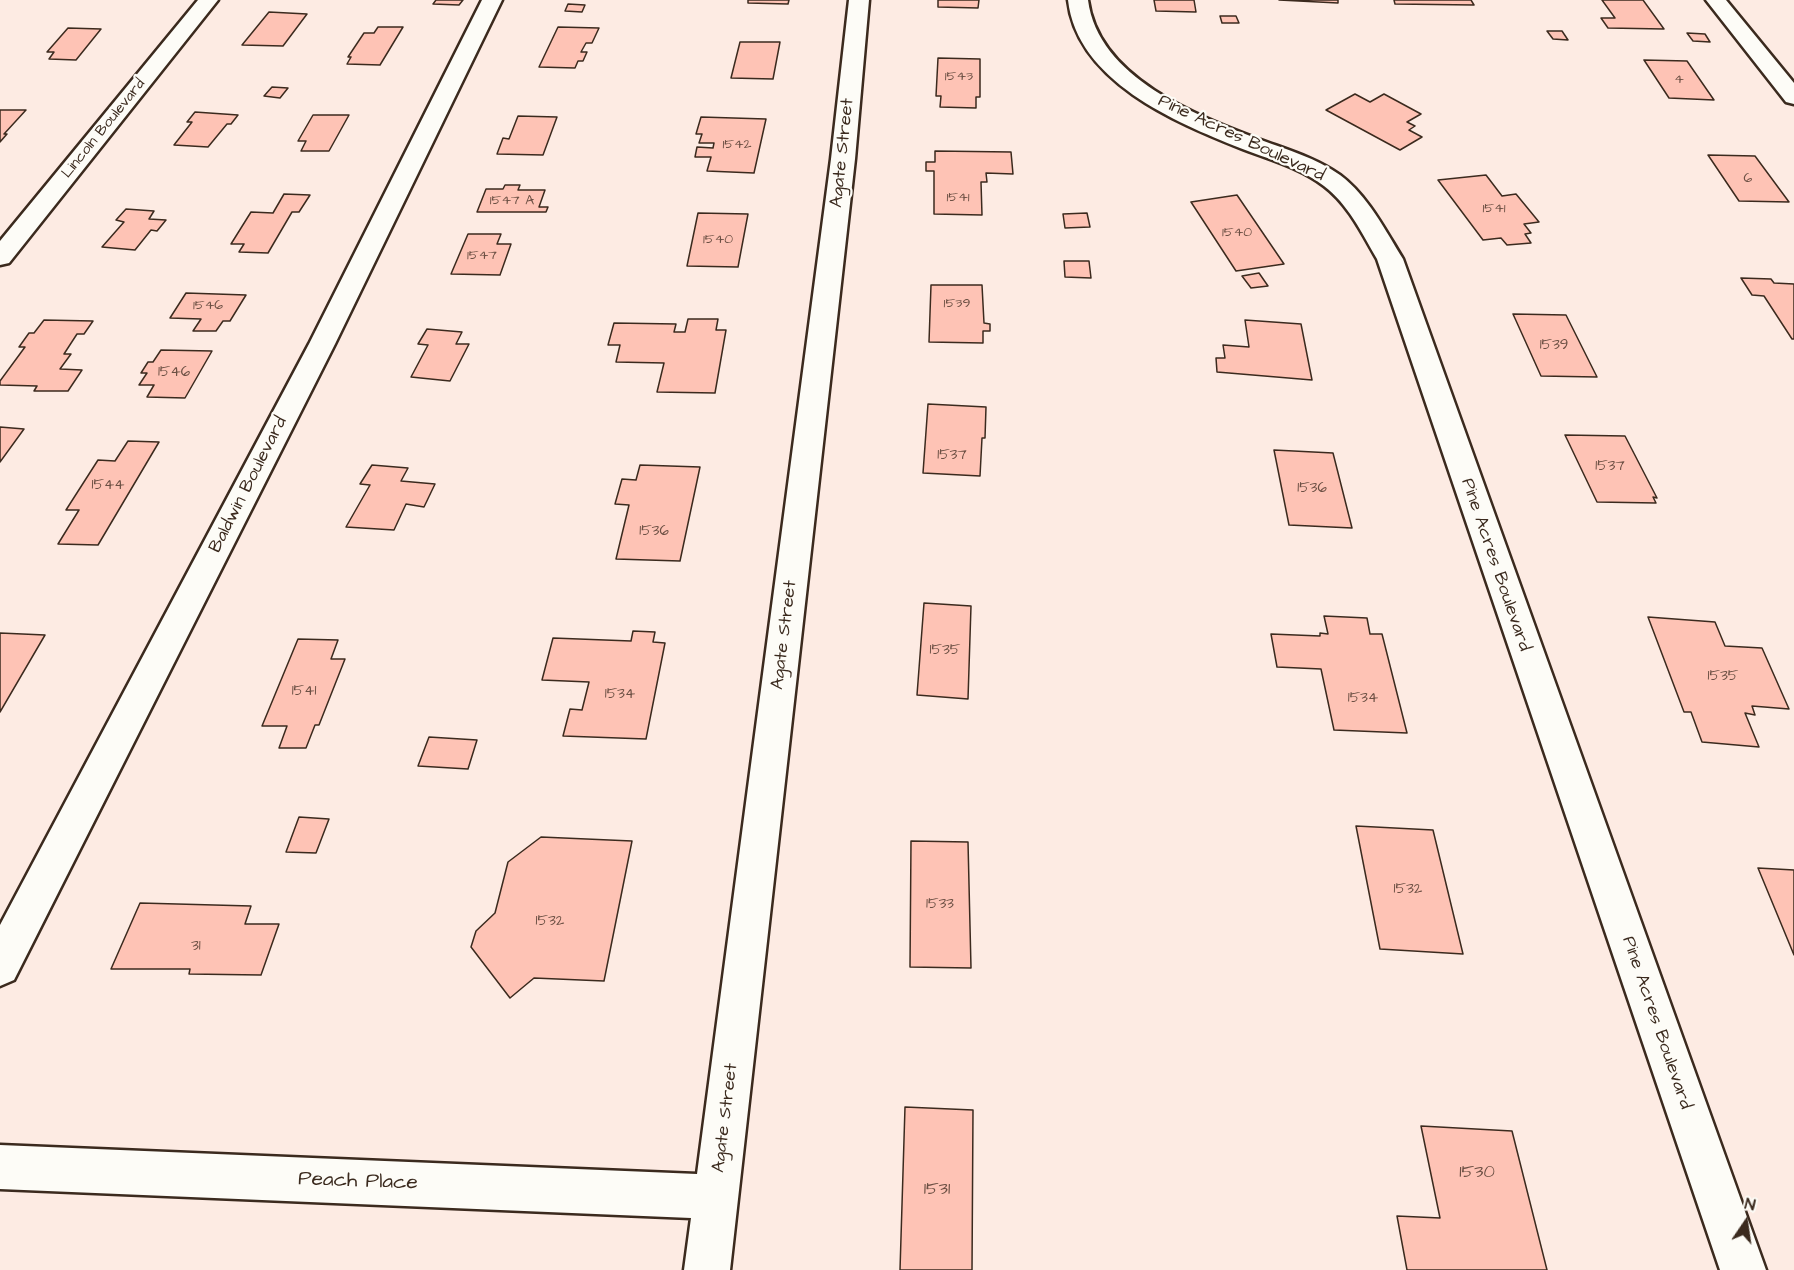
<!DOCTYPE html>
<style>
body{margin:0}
#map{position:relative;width:1794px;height:1270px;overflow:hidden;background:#fdebe3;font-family:"Architects Daughter",sans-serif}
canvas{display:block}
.north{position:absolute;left:1716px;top:1192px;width:60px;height:60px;-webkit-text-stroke:4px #fdfcf7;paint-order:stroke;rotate:13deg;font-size:16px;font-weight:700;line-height:24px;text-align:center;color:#3b2a1e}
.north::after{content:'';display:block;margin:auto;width:21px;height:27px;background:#3b2a1e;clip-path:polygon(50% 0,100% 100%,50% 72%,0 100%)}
</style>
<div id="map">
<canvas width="1794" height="1270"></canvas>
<div class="north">N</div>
</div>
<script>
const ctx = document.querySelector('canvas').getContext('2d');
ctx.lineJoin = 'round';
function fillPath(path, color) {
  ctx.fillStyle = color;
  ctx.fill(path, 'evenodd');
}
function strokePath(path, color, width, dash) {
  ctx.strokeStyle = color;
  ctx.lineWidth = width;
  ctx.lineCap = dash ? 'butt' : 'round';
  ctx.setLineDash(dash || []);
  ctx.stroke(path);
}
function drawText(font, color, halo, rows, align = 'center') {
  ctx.font = font + ' "Architects Daughter",sans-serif';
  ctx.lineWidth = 4.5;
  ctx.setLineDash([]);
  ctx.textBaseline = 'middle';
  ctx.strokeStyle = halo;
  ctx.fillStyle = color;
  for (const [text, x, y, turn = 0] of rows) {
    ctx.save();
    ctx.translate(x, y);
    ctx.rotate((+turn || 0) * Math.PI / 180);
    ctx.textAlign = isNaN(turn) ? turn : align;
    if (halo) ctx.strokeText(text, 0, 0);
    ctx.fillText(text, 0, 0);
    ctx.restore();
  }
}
const building = new Path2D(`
 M436,0H463L459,5L433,4Z
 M748,0H789L788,4L748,3Z
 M938,0H979L978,8L938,7Z
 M1154,0H1194L1196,12L1156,11Z
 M1338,0V3L1279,0Z
 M1394,0H1471L1474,5L1395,4Z
 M1602,0H1643L1664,29L1608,28L1601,18H1615Z
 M568,4L585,5L582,12L565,11Z
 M269,12L307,14L283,46L242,45Z
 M1220,16H1236L1239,23H1222Z
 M378,27H403L380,65L347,64L351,57H348L364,33H374Z
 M558,27L599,28L592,43H586L581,52H587L583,61H578L575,68L539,67Z
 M68,28L101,29L76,60L49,59L54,52H47Z
 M1547,31H1562L1568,40L1553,39Z
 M1687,33L1705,34L1710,42L1693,41Z
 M740,42H780L773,79L731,78Z
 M938,58L980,59V97H976V108L940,107L941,96H936Z
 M1644,60L1687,61L1714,100L1669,98Z
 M272,87L288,88L280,98L264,96Z
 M1355,94L1370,102L1384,94L1421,114L1407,122L1415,126L1409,130L1422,137L1400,150L1326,110Z
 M0,110H26L4,134H7L0,142Z
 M195,112L238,115L231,124H227L208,147L174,145L192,122H187Z
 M313,115H349L329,151H301L306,141H298Z
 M518,116L557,117L543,155L497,154L503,138L509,139Z
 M701,117L766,119L754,173L707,171L711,157H695L697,147L713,148L714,143H699L702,134H696Z
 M935,151L1011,152L1013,174L986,173L987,182H981L982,215L934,214V171H926V162H935Z
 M1708,155L1755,156L1789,202L1739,201Z
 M1486,175L1502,196L1516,194L1539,222L1524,224L1531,233L1525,234L1531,243L1507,245L1501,238L1483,240L1438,180Z
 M505,185H520L518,190H545L539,207H548L546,212H477L486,189H503Z
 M284,194L310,195L299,212H292L268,253L239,252L244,244H231L251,212L273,213Z
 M1237,195L1284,264L1236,271L1191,202Z
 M126,209L154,211L149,219L166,220L157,231L151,230L135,250L102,247L124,222L116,220Z
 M698,213L748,214L738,267L687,266Z
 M1087,213L1090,227L1065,228L1063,214Z
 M468,234H501L497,244H511L500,275L451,274Z
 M1064,261H1089L1091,278L1065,277Z
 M1259,273L1268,286L1251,288L1242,276Z
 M1741,278L1771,279L1774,283L1794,284V339H1792L1764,296L1752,295Z
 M931,285H982L984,323L990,324V331H983V343L929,342Z
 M186,293L246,295L230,321H223L216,331H193L201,319L170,318Z
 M1513,314L1566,315L1597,377L1541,376Z
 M688,319H718L716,330H726L715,393L657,392L664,363L616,362L620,345H608L614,323L676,324L674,332H685Z
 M44,320L93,321L84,334H77L64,354H71L60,369L82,370L68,391H34L37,386L0,385V381L25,347H19L29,333H34Z
 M1245,320L1301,324L1312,380L1217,372L1216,358H1225L1223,345L1249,347Z
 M427,329L462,332L456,344H469L450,381L411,377L428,345L418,344Z
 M161,350L212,351L185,398L147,397L154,385H139L147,373H141L148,362H153Z
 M928,404L986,407L985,438H982L980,476L923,473Z
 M0,427L24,429L0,462Z
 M1565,435L1625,436L1657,498L1653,497L1656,503L1597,502Z
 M128,441L159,442L98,545L58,544L79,510H66L98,460L115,461Z
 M1274,450L1333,453L1352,528L1289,525Z
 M372,465L408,468L401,481L435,484L424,507L406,504L394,530L346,527L370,485L360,484Z
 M640,465L700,467L680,561L616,559L629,505L615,504L622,479L636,480Z
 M924,603L971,606L968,699L917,695Z
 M1324,616L1367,618L1370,634H1382L1407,733L1334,730L1321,669L1277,667L1271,634L1320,636V633L1328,634Z
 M1648,617L1715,622L1725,646L1762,648L1789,709L1752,706L1755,715L1745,713L1759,747L1702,742L1691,712H1684Z
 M633,631L655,632L653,642L665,643L646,739L563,736L570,709L582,710L589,682L542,680L553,638L631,641Z
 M0,633L45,635L0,712Z
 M298,639L338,640L331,659H345L319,725H315L306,748H279L287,726H262Z
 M429,737L477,740L468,769L418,766Z
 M299,817L329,819L316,853L286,852Z
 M1356,826L1433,830L1463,954L1380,949Z
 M541,837L632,841L604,981L534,978L510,998L471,947L476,931L495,913L508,862Z
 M911,841L968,842L971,968L910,967Z
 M1758,868L1794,870V955Z
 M140,903L251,906L245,924H279L261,975L189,974L190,969H111Z
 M905,1107L973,1110L972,1270H900Z
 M1421,1126L1512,1131L1547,1270H1407L1397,1216L1440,1218Z`);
const minor = new Path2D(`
 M198,0H218L9,263L0,265V241Z
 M482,0H502L335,344L14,980L0,986V925L309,344Z
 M849,0H869L855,159L730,1270H684L691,1218L0,1189V1145L697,1174L831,159Z
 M1068,0H1088C1098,78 1197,116 1261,140C1288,150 1316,158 1340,175C1368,196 1385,230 1403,259L1766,1270H1720L1377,259C1362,233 1348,204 1324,186C1299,167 1268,159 1240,148C1175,122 1077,81 1068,0Z
 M1706,0H1726L1794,83V104L1786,102Z`);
const farNumbernames = [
 ["1543",959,77],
 ["4",1679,80],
 ["1542",737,145],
 ["6",1748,179],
 ["1541",958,198],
 ["1547 A",512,201],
 ["1541",1494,209],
 ["1540",1237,233],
 ["1540",718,240],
 ["1547",482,256],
 ["1539",957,304],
 ["1546",208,306]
];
const farStreetnames = [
 ["Lincoln Boulevard",104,129,-51]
];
const numberNames = [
 ["1539",1554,346],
 ["1546",174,373],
 ["1537",952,456],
 ["1537",1610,467],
 ["1544",108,486],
 ["1536",1312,489],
 ["1536",654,532],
 ["1535",945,651],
 ["1535",1723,677],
 ["1541",304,692],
 ["1534",620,695],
 ["1534",1363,699],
 ["1532",1408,890],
 ["1533",940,905],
 ["1532",550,922],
 ["31",196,947]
];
const streetNames = [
 ["Pine Acres Boulevard",1241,139,25],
 ["Agate Street",843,153,-84],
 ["Baldwin Boulevard",249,485,-63],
 ["Pine Acres Boulevard",1495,565,71],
 ["Agate Street",785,635,-83],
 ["Pine Acres Boulevard",1656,1023,71],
 ["Agate Street",726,1118,-83]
];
const nearNumbernames = [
 ["1530",1477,1173],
 ["1531",937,1190]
];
const nearStreetnames = [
 ["Peach Place",358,1182,2]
];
fillPath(building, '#fec3b5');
strokePath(building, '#3b2a1e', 1.5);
strokePath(minor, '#3b2a1e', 5);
fillPath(minor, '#fdfcf7');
drawText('14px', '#6c5044', null, farNumbernames);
drawText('15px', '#3b2a1e', '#fdfcf7', farStreetnames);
drawText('15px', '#6c5044', null, numberNames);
drawText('18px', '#3b2a1e', '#fdfcf7', streetNames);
drawText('18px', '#6c5044', null, nearNumbernames);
drawText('21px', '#3b2a1e', '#fdfcf7', nearStreetnames);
</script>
